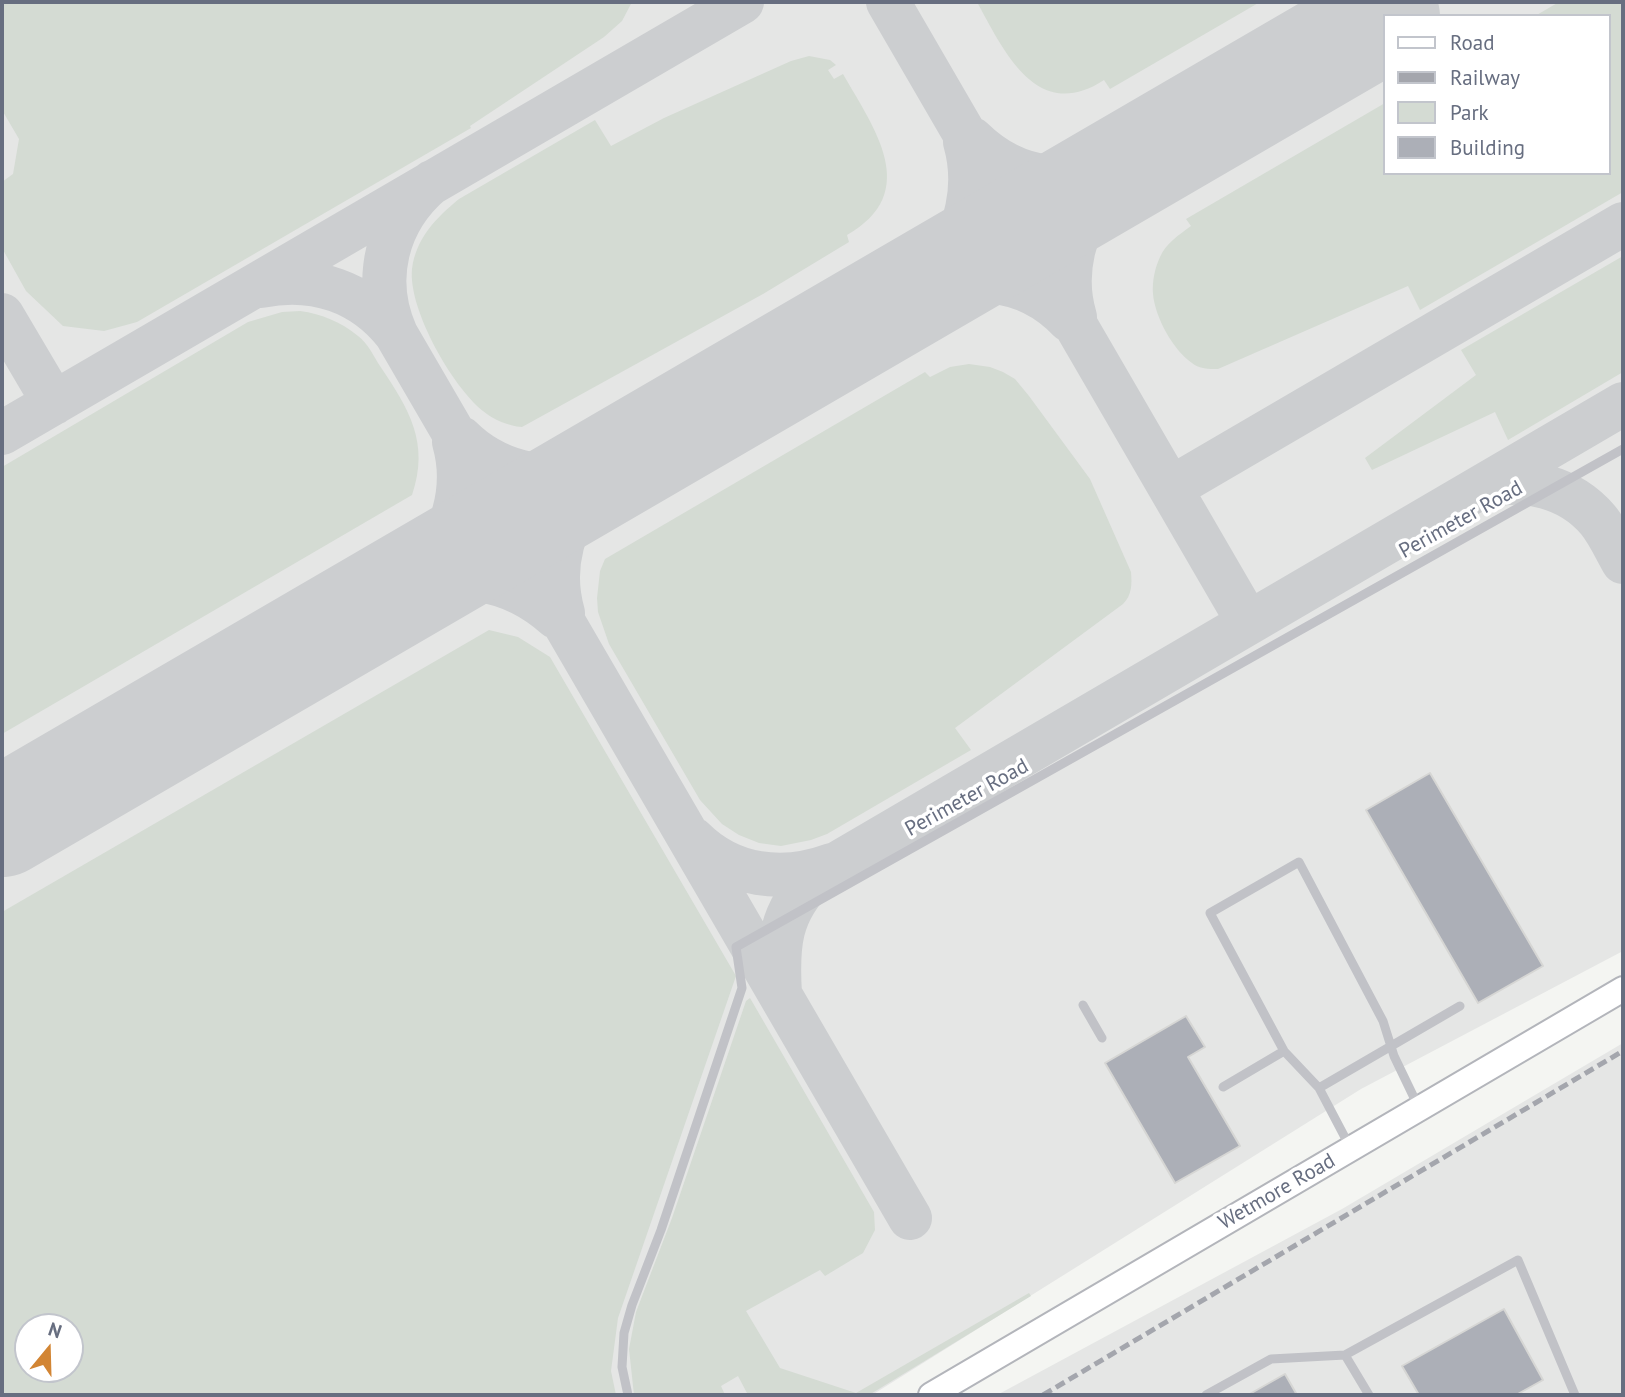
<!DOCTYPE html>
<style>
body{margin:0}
#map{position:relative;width:1625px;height:1397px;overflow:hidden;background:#f4f5f2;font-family:"PT Sans",sans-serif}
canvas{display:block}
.frame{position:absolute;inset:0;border:4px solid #676e80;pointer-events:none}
.legend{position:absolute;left:1383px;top:14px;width:228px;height:161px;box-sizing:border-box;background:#fff;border:2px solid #c2c5cc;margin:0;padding:9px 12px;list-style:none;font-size:21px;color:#676e80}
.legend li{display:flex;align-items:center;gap:14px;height:35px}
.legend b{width:35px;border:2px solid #c2c5cc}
.north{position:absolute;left:14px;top:1313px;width:70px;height:70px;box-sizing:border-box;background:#fff;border:2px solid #c2c5cc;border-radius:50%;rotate:19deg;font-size:19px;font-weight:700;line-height:28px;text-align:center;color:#676e80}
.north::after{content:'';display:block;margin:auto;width:24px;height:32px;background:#d28534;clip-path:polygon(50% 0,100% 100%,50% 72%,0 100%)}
</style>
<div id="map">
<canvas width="1625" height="1397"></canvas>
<div class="frame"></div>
<ul class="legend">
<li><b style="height:9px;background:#fff"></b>Road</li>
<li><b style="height:9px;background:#a4a6ad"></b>Railway</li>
<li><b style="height:19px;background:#d4dbd3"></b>Park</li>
<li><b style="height:19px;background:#acafb7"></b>Building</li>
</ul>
<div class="north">N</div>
</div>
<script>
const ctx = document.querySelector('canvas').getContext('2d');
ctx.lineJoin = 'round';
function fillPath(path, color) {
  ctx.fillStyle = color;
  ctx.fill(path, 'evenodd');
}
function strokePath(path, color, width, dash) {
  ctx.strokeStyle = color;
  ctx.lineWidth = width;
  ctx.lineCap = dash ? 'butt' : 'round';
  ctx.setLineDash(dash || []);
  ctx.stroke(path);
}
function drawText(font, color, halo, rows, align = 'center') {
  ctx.font = font + ' "PT Sans",sans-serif';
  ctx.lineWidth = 7;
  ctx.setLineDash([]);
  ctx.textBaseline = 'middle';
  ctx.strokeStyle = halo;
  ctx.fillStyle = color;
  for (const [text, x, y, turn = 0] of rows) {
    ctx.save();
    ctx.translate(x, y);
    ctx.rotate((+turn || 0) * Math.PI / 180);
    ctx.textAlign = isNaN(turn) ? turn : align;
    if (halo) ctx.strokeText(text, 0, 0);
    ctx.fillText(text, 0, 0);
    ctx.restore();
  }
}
const built = new Path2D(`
 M2,2H1623V951L1361,1089L872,1395H2ZM1385,16H1609V173H1385ZM28,1327H70V1369H28Z
 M1623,1043V1395H997L1342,1209Z`);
const green = new Path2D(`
 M2,2H632L622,21L604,37L470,126L471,128L137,322L104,331L63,326L26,291L2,248V182L13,174L19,139L2,110Z
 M977,2H1260L1110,89L1104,80C1037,124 1004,51 977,2Z
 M1559,2H1623V192L1420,310L1408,286L1218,369C1209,369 1199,369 1192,363C1173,350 1155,317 1153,294C1152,281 1155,268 1160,257C1166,243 1179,235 1191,226L1186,219L1385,103V173H1609V16H1535Z
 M809,56L830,60L836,65L828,70L834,79L843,74C873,127 923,192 847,235L849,242L763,294L522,427C508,426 494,420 483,411C452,386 408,309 412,269C416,238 436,218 459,199L595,120L611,146L664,118L791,61Z
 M1623,256V372L1508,440L1495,412L1372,470L1365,458L1476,375L1461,350Z
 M300,311C322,314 341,322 358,336C368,343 374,357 380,366C409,409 430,443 412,495L2,734V467L248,322L282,312Z
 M969,364L990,367L1003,372L1015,379L1029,396L1090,479L1131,572C1132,584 1132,595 1123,604L955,728L971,750L827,834L811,840L781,846L759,843L739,835L722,824L700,800L609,644L598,612L597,598L600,571L605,559L925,372L930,377L950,367Z
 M489,630L518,637L550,657L736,976L618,1318L611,1371L616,1395H2V912ZM28,1327H70V1369H28Z
 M750,998L874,1212L875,1230L863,1253L825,1276L820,1270L746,1311L780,1368L856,1393L1029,1293L1031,1296L869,1395H748L738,1376L721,1386L725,1395H634L629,1349L636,1312L672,1218L746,1001Z`);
const taxiway = new Path2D(`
 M888,2L1248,622
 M972,139C1020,186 1072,184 1132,164
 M432,182C386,221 372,280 396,334L910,1218
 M261,286C314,275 363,292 396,334
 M907,297C965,274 1023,272 1069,320
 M896,302C910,290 926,279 938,266C968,234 977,184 965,142
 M2,315L54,403
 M1075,317C1062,274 1074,225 1103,191C1112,181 1123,173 1132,164
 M2,433L742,2
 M461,438C493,470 543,484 587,472C601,468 613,461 628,458
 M1484,487C1525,476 1570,487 1598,520C1608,532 1615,548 1623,562
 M1171,488L1623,224
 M398,596C452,565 512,578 556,617
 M368,609C384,597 402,587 417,573C453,541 467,488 454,442
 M563,613C550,567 563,519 596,485C604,477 614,472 622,464
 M2,819L18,813
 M693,839C731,877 783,883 832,865
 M780,994C777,946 779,912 816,876L1623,404`);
const runway = new Path2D(`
 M2,822L1385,17`);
const building = new Path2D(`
 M1430,773L1543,966L1478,1003L1366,810Z
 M1186,1016L1205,1047L1188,1057L1240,1146L1175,1183L1105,1063Z
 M1504,1309L1543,1380L1516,1395H1419L1402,1366Z
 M1285,1374L1297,1395H1248Z`);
const lane = new Path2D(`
 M1083,1005L1102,1038
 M1223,1087L1284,1051
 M1319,1088L1460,1006
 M1350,1147L1319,1088L1284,1051L1210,913L1299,862L1383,1021L1394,1056L1419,1108
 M628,1395L622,1367L624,1333L632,1305L661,1230L742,988L736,947L1623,449
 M1206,1395L1271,1359L1345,1355
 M1369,1395L1345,1355L1518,1260L1575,1395`);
const secondary = new Path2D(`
 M931,1395L1623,989`);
const rail = new Path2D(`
 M1043,1395L1623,1051`);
const streetNames = [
 ["Perimeter Road",1461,520,-29],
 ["Perimeter Road",967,798,-29],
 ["Wetmore Road",1277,1192,-30]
];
fillPath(built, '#e5e6e5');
fillPath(green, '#d4dbd3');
strokePath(taxiway, '#ccced0', 44);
strokePath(runway, '#ccced0', 110);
fillPath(building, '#acafb7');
strokePath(building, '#d6d6d4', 2);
strokePath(secondary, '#b3b5bb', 28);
strokePath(lane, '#c1c2c7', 9);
strokePath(secondary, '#fff', 24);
strokePath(rail, '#a4a6ad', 5, [10, 5]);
drawText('21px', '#676e80', '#fff', streetNames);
</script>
